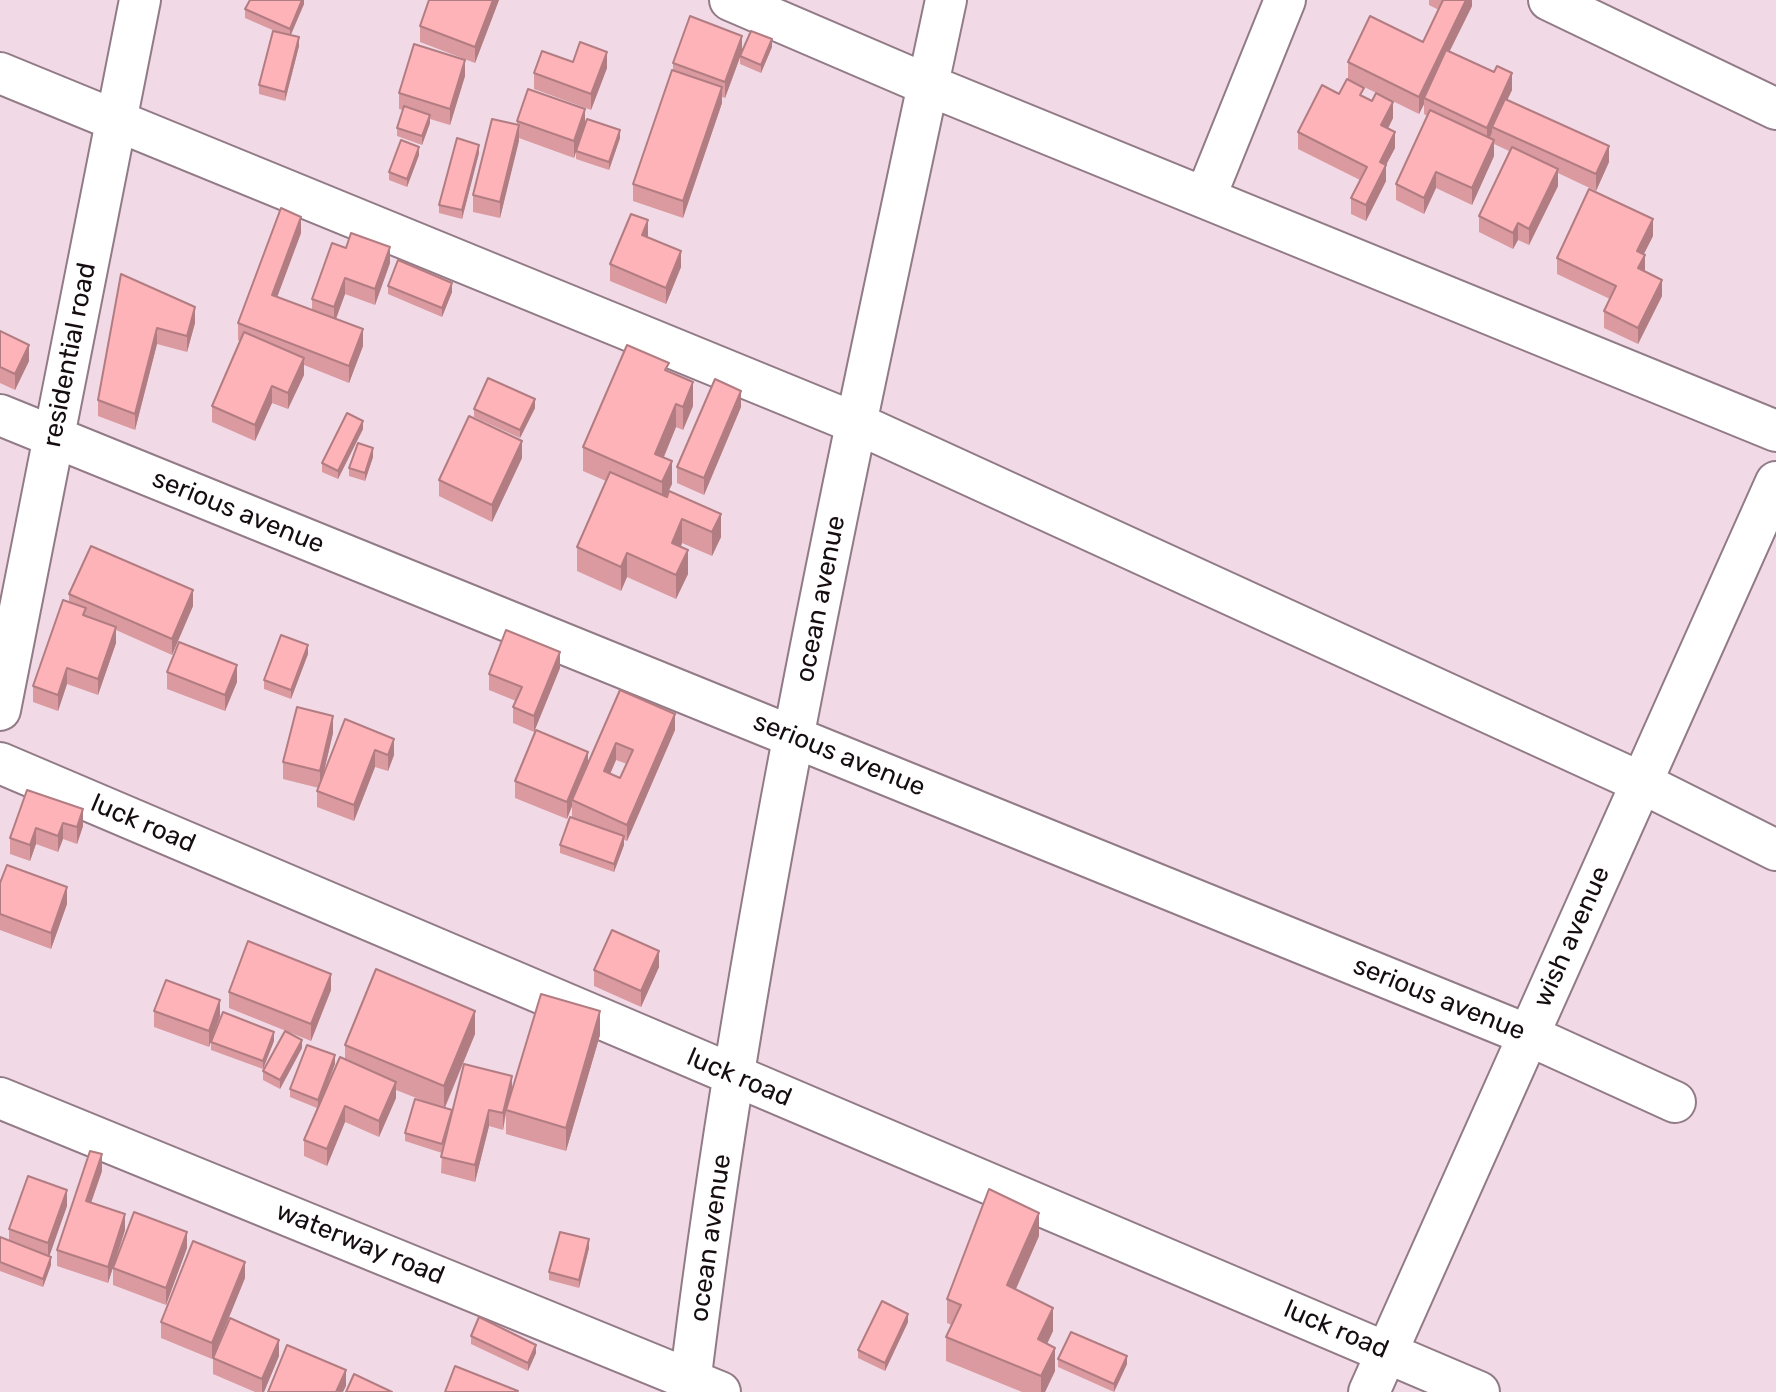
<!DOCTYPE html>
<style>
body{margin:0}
canvas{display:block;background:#f2d9e6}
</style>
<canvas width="1776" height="1392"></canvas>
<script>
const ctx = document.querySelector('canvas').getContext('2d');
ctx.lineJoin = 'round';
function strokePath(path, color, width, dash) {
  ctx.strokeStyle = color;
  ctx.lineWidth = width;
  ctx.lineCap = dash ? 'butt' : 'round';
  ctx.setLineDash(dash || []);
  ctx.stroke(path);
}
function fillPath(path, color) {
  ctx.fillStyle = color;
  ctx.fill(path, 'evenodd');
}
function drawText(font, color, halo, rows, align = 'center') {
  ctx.font = font + ' Rubik,sans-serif';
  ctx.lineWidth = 6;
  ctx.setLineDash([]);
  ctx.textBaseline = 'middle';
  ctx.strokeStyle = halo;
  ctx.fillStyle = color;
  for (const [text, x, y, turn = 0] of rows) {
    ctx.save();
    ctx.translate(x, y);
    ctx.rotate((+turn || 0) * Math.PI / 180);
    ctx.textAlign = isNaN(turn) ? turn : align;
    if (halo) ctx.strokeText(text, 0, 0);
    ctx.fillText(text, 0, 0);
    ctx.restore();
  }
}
const street = new Path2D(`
 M730,0L928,85L1776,431
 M1549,0L1776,109
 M0,73L858,424L1640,782L1776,850
 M1205,198L1285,0
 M0,415L1528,1035L1675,1102
 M0,710L140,0
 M0,763L1479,1392
 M0,1098L720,1392
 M689,1392C745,924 848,461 946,0
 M1369,1392L1776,482`);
const wall = new Path2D(`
 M304,0V4L290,35L299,46L285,101L259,94V85L277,32L245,18V9Z
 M429,0H499L475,63L420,42V26Z
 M1429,0H1472V6L1449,52L1512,90L1507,100L1609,162L1596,191L1558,173V186L1529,245L1518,240L1513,249L1479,232V216L1509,151L1494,144V156L1472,205L1436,188L1424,214L1396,200V184L1427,116L1424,114V104L1419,114L1348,79V62L1423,42L1439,10L1429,5Z
 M772,47L761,73L740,64V57L725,98L722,97V103L683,218L633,201V184L673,70V63Z
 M573,62L607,68L591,110L534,89V73Z
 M465,76L450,125L430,119V123L422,145L397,136V128L403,110L399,109V93Z
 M1339,94L1364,98L1393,118L1388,129L1395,148L1386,165V181L1366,221L1351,214V198L1360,180L1298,149V132Z
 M517,121L585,125L620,138L609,170L576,159V151L574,158L519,138L500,218L473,212V195L517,125Z
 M479,153L462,219L439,213V205Z
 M419,155L407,187L389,180V172Z
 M301,233L277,297L312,310V299L332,243L390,263L375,305L345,294L336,319L363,346L349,383L304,365V375L288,409L272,403L255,441L212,422V406L240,341L238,340V323Z
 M1653,236L1644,254L1645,271L1662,296L1638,344L1604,328V311L1610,299L1557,274V258Z
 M610,264L681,267L666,304L610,281Z
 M121,274L195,323L187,352L157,344L135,430L98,416V400Z
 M388,286L452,292L442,317L388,294Z
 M0,331L29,361L15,390L0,383Z
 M669,372L693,406L683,430L676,427L664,457L672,484L666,496L721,537L712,556L682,543L681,547L688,574L676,599L627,577L621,591L577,571V547L606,481L583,471V447Z
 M741,407L704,495L677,483V467Z
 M535,408L520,438L474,417V409Z
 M363,429L338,479L322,472V463Z
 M373,457L365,481L349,476V468Z
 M522,458L492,522L439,496V480Z
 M69,594L193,606L172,655L116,630V643L98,695L67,684L58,711L33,702V686L69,602Z
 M308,654L291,699L264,689V680Z
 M560,668L534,732L513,723V707L516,701L489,690V674Z
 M167,672L237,682L225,711L167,689Z
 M620,690L675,730L627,841L624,840V845L614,872L560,853V845L572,817V806L567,819L515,798V781L588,764ZM616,760L627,764L620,778L610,774Z
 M345,719L394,755L388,771L375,767L354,821L317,807V791L319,788L283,779V762L333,733L322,780Z
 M27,790L83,826L77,844L63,839L58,852L36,844L30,861L10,854V838Z
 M0,883L67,904L51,949L0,930Z
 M659,967L641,1007L594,986V970Z
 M331,990L311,1041L229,1008V992Z
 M154,1011L220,1016L209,1047L154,1027Z
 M475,1034L445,1108L452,1110L512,1091L600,1035L566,1151L506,1134V1114L503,1130L489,1126L475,1182L441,1173L442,1153L405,1141V1133L429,1103L396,1090V1098L379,1137L345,1122L327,1166L304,1156V1140L317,1108L290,1097V1089L335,1064L324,1094L345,1059V1045Z
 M274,1041L263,1069L211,1050V1042Z
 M302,1048L280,1089L263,1080V1071Z
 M102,1171L91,1203L125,1230L108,1283L57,1266V1250Z
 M67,1206L49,1256L51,1265L43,1287L0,1271V1237L9,1241V1229Z
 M1039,1236L1016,1289L1053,1331L1047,1344L1055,1371L1045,1392H1022L946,1361V1337L952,1325L947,1323V1299Z
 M187,1248L166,1305L113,1285V1268Z
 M589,1248L579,1288L549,1280V1272Z
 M245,1278L212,1359L161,1338V1322Z
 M908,1322L885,1371L858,1358V1350Z
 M471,1336L536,1353L528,1371L471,1344Z
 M279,1356L264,1392H255L213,1374V1358Z
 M1058,1359L1127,1364L1114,1392L1058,1367Z`);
const shadedWall = new Path2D(`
 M302,0H304V4L290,37V29Z
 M493,0H499L475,63V47Z
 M1466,0H1472V6L1426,99L1424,98V104L1419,114V97Z
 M742,36V52L725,98V82Z
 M299,37V46L285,101V92Z
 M772,39V47L761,73V65Z
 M607,52V68L591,110V94Z
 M465,60V76L450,125V109Z
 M1512,73V90L1494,128L1492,127V132L1487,144V128Z
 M722,87V103L683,218V201Z
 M1393,102V118L1381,142V125Z
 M585,109V125L574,158V141Z
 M430,115V123L422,145V136Z
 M519,125V141L500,218V202Z
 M620,130V138L609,170V162Z
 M1395,132V148L1386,165V181L1366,221V205L1380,162Z
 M1494,140V156L1472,205V188Z
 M479,145V153L462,219V210Z
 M1609,146V162L1596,191V174Z
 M419,147V155L407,187V179Z
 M1558,169V186L1529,245V229Z
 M1436,172V188L1424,214V198Z
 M301,217V233L272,311V295Z
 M1653,219V236L1637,267V251Z
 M648,220V237L642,235Z
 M1518,223V240L1513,249V233Z
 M390,247V263L375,305V289Z
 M681,251V267L666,304V288Z
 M1645,255V271L1638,268Z
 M345,278V294L334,324V307Z
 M1662,280V296L1638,344V328Z
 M452,283V292L442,317V308Z
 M195,307V323L187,352V336Z
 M157,328V344L135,430V414Z
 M363,329V346L349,383V366Z
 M29,345V361L15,390V374Z
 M304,358V375L288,409V393Z
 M693,382V406L683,430V407Z
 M272,386V403L255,441V425Z
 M741,391V407L704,495V478Z
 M535,399V408L520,438V430Z
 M676,404V427L655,478V454Z
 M363,421V429L338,479V471Z
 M522,441V458L492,522V505Z
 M373,448V457L365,481V473Z
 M672,461V484L662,505V482Z
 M721,514V537L712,556V532Z
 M682,519V543L672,567V543Z
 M688,550V574L676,599V575Z
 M627,553V577L621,591V567Z
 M193,590V606L172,655V639Z
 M116,627V643L98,695V679Z
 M308,645V654L291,699V690Z
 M560,652V668L534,732V716Z
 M237,665V682L225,711V695Z
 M67,668V684L58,711V695Z
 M675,714V730L627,841V825Z
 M333,716V733L320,788V771Z
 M394,739V755L388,771V755Z
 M616,743V760L604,788V771Z
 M375,750V767L354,821V805Z
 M588,752V768L572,800V806L567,819V802Z
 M83,809V826L77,844V827Z
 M63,823V839L58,852V836Z
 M36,828V844L30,861V845Z
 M624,836V845L614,872V864Z
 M67,887V904L51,949V933Z
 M659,951V967L641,1007V991Z
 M331,974V990L311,1041V1024Z
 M220,1000V1016L209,1047V1031Z
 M475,1011V1034L444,1109V1086Z
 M600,1011V1035L566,1151V1128Z
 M274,1032V1041L263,1069V1061Z
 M302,1040V1048L280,1089V1080Z
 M335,1055V1064L318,1109V1100Z
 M512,1076V1093L506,1110L503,1130V1113Z
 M396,1082V1098L379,1137V1121Z
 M345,1106V1122L327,1166V1149Z
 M489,1110V1126L475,1182V1165Z
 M102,1154V1171L86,1217V1201Z
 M67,1190V1206L48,1260V1243Z
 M1039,1213V1236L1007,1309V1285Z
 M125,1214V1230L108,1283V1267Z
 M187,1232V1248L166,1305V1288Z
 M589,1239V1248L579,1288V1280Z
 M51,1257V1265L43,1287V1279Z
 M245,1262V1278L212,1359V1343Z
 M1053,1308V1331L1038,1363V1339Z
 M908,1314V1322L885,1371V1363Z
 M279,1340V1356L264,1392H262V1379Z
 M536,1345V1353L528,1371V1363Z
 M1055,1348V1371L1045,1392H1041V1376Z
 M1127,1356V1364L1114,1392V1384Z
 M346,1370V1386L343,1392H336Z`);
const building = new Path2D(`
 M250,0H302L290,29L245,9Z
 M429,0H493L475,47L420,26Z
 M1443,0H1466L1419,97L1348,62L1370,16L1423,42Z
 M690,16L742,36L725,82L673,63Z
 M273,31L299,37L285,92L259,85Z
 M751,31L772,39L761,65L740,56Z
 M580,42L607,52L591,94L534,73L542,51L573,62Z
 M414,44L465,60L450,109L399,93Z
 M1446,50L1494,72L1497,66L1512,73L1487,128L1424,98Z
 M672,70L722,87L683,201L633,184Z
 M1347,79L1364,88L1360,95L1372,101L1376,93L1393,102L1381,125L1395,132L1380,162L1386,165L1366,205L1351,198L1367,167L1298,132L1322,85L1339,94Z
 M528,89L585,109L574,141L517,121Z
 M1505,99L1609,146L1596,174L1492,127Z
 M404,106L430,115L422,136L397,128Z
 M1430,110L1494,140L1472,188L1436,172L1424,198L1396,184Z
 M492,119L519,125L500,202L473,195Z
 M587,119L620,130L609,162L576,151Z
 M457,138L479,145L462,210L439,205Z
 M401,140L419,147L407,179L389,172Z
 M1512,147L1558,169L1529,229L1518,223L1513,233L1479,216Z
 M1589,189L1653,219L1637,251L1645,255L1638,268L1662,280L1638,328L1604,311L1616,286L1557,258Z
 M281,208L301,217L272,295L363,329L349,366L238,323Z
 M631,214L648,220L642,235L681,251L666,288L610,264Z
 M351,233L390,247L375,289L345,278L334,307L312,299L332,243L346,248Z
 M398,260L452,283L442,308L388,286Z
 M121,274L195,307L187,336L157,328L135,414L98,400Z
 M0,331L29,345L15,374L0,367Z
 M244,332L304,358L288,393L272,386L255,425L212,406Z
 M627,345L669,363L665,370L693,382L683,407L676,404L655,454L672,461L662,482L583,447Z
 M488,378L535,399L520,430L474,409Z
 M715,379L741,391L704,478L677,467Z
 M347,413L363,421L338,471L322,463Z
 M469,416L522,441L492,505L439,480Z
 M358,443L373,448L365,473L349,468Z
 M610,472L667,497L669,491L721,514L712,532L682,519L672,543L688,550L676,575L627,553L621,567L577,547Z
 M91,546L193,590L172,639L69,594Z
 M63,600L86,608L83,615L116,627L98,679L67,668L58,695L33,686Z
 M506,630L560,652L534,716L513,707L522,687L489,674Z
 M281,635L308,645L291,690L264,680Z
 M179,642L237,665L225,695L167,672Z
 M620,690L675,714L627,825L572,800ZM616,743L633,750L620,778L604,771Z
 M297,707L333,716L320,771L283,762Z
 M345,719L394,739L388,755L375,750L354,805L317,791Z
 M536,730L588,752L567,802L515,781Z
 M27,790L83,809L77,827L63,823L58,836L36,828L30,845L10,838Z
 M570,817L624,836L614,864L560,845Z
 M7,865L67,887L51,933L0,914V883Z
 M612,930L659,951L641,991L594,970Z
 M248,941L331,974L311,1024L229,992Z
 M376,969L475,1011L444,1086L345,1045Z
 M166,980L220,1000L209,1031L154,1011Z
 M541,994L600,1011L566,1128L506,1110Z
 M223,1012L274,1032L263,1061L211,1042Z
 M285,1031L302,1040L280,1080L263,1071Z
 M307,1045L335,1055L318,1100L290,1089Z
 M340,1057L396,1082L379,1121L345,1106L327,1149L304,1140Z
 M464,1064L512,1076L503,1113L489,1110L475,1165L441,1157Z
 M415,1099L452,1110L442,1144L405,1133Z
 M90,1151L102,1154L86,1201L125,1214L108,1267L57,1250Z
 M28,1176L67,1190L48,1243L9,1229Z
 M989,1189L1039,1213L1007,1285L1053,1308L1038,1339L1055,1348L1041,1376L946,1337L961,1305L947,1299Z
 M134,1212L187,1232L166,1288L113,1268Z
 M560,1232L589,1239L579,1280L549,1272Z
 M0,1237L51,1257L43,1279L0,1262Z
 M193,1241L245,1262L212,1343L161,1322Z
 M882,1301L908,1314L885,1363L858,1350Z
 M479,1317L536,1345L528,1363L471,1336Z
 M230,1318L279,1340L262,1379L213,1358Z
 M1071,1332L1127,1356L1114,1384L1058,1359Z
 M287,1345L346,1370L336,1392H268Z
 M455,1366L518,1391L517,1392H445Z
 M354,1374L392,1392H346Z`);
const streetNames = [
 ["residential road",70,355,-79],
 ["serious avenue",238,512,22],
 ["ocean avenue",821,599,-79],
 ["serious avenue",839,755,22],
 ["luck road",143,824,23],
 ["wish avenue",1572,937,-66],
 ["serious avenue",1439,999,22],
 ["luck road",739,1078,23],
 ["ocean avenue",711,1238,-82],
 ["waterway road",360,1244,22],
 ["luck road",1336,1330,23]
];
strokePath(street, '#917b86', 44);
strokePath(street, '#fff', 40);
fillPath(wall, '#da9a9f');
fillPath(shadedWall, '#b27d82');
fillPath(building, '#feb3b9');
strokePath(building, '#b27d82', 2);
drawText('26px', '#150d11', '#fff', streetNames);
</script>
